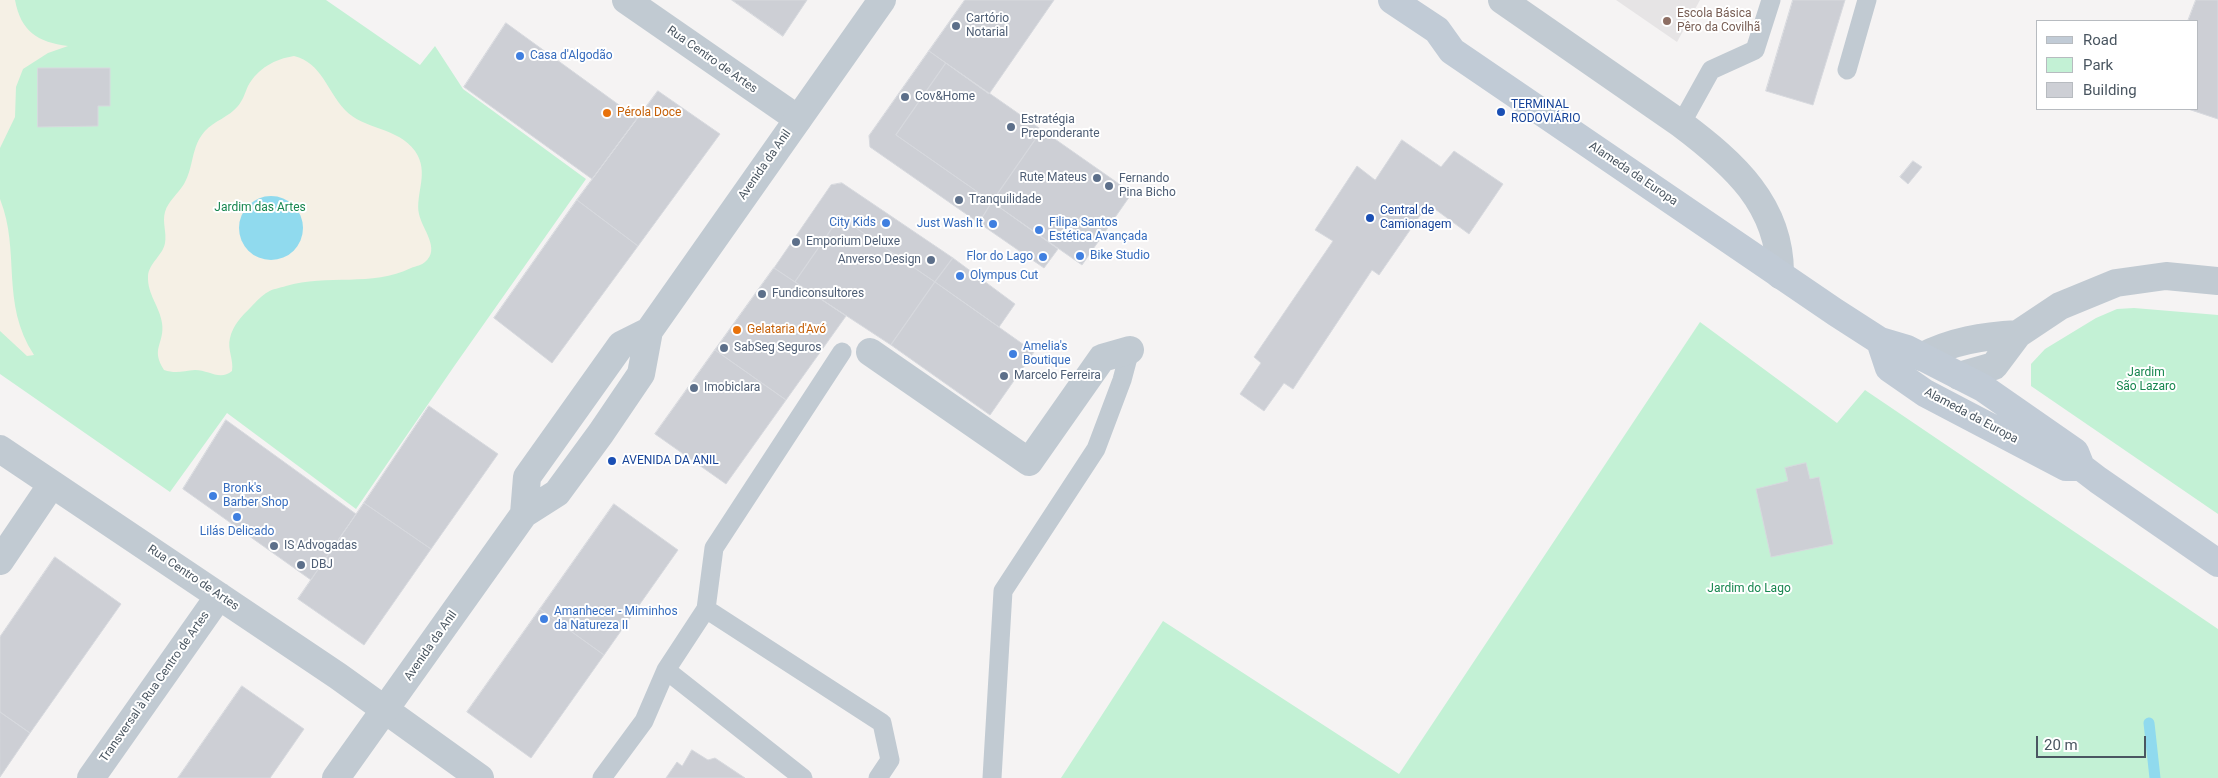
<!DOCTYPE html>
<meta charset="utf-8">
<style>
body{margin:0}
#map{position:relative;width:2218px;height:778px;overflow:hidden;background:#f5f3f3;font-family:Roboto,sans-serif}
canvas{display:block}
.legend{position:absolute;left:2036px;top:20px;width:162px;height:90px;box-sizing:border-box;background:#fff;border:1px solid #b7bbc0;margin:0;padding:6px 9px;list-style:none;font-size:15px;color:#4a5661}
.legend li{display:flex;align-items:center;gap:10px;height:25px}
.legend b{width:25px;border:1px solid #b7bbc0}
.scale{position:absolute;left:2036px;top:736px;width:110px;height:22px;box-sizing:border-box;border:2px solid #4a5661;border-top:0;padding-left:6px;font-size:15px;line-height:18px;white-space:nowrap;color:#4a5661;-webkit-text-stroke:4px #fff;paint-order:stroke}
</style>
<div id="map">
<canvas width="2218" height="778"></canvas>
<ul class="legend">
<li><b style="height:6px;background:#c1cbd6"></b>Road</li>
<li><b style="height:14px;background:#c3f1d5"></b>Park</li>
<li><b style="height:14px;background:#cdcfd5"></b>Building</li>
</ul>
<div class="scale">20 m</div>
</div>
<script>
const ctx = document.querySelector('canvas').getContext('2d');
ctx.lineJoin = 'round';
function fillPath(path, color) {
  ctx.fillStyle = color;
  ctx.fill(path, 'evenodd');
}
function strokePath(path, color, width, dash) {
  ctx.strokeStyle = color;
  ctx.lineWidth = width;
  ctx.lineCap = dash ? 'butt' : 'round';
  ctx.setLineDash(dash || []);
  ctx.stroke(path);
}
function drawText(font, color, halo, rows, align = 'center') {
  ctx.font = font + ' Roboto,sans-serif';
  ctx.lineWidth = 4;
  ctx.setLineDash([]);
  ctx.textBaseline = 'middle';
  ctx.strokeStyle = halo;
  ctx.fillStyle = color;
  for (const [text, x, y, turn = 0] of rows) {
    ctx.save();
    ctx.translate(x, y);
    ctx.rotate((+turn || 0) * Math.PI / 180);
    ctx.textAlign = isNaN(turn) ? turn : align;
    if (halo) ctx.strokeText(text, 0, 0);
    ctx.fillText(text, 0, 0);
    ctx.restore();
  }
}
const education = new Path2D(`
 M1616,0H1700L1677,42Z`);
const green = new Path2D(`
 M0,0H326L420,65L435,46L463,89L586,179L455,365L356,509L227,413L170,492L0,374Z
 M2134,308L2218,315V514L2031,386V364L2045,349L2096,318L2117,309Z
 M1700,322L1837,423L1865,390L2218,629V778H1061L1163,621L1399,774Z`);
const sand = new Path2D(`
 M0,0H15C21,32 38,42 68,46L48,53L23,69L16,87L15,117L0,148Z
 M294,56C322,63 327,91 345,110C364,130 398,127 415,151C430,172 415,194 419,214C422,229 441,249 425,262C422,265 416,266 411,268C372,287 327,274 286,286C280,288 272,289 268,292C262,295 256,302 251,307C242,316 233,325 230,338C227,349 234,360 232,371C220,381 209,370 195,370C183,371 176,374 164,370C150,348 165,344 162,323C160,307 147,294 148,276C149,263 163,255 165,243C167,233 162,222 165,212C168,201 178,194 184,184C194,167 191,146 205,131C214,121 229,117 238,106C243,100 245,93 248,86C258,68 275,59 294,56Z
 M0,199C21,252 0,303 34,355L27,356L0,331Z`);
const water = new Path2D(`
 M239 228a32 32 0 1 1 64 0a32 32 0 1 1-64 0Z`);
const stream = new Path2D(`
 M2149,723L2155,778`);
const building = new Path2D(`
 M732,0H807L783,36Z
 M965,0H1054L989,94L929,51Z
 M1793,0H1845L1813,105L1766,91Z
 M2196,0H2218V119L2188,109H2197V21H2188Z
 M506,23L637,118L592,179L464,87Z
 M929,51L946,63L896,135L992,202L979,223L870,147L869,136Z
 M946,63L1042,130L992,202L896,135Z
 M38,68H110V106H98V126L38,127Z
 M658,91L720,134L638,246L577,200Z
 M1042,130L1132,193L1082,265L992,202Z
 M1402,140L1441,167L1454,151L1503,184L1469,234L1428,204L1379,275L1372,270L1293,389L1284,383L1264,411L1240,394L1261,363L1254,357L1333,241L1315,230L1357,166L1375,180Z
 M1913,161L1922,167L1908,184L1900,177Z
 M842,183L953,258L935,282L840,217L795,282L774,268L831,185Z
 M577,200L638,246L552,363L494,318Z
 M992,202L1058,249L1044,268L979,223Z
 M840,217L935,282L891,345L795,282Z
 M953,258L1015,304L999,327L935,282Z
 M774,268L846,316L786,400L715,350Z
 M935,282L1034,352L990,415L891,345Z
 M715,350L786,400L726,484L655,434Z
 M429,406L498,454L431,549L364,503Z
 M226,420L356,514L311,580L183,489Z
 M1806,463L1810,479L1819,477L1833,544L1771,557L1756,489L1788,481L1785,468Z
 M364,503L431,549L364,645L298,599Z
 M614,504L678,550L604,655L540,609Z
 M55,557L121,604L30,733L0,712V637Z
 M540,609L604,655L531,758L467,712Z
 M242,686L304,729L270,778H178Z
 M0,712L30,733L0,777Z
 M692,750L708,760L715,758L745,778H666L677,762L682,766Z`);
const service = new Path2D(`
 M1847,70L1867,0
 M1681,124L1711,70L1755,50L1771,0
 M706,609L714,548L842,352
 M666,670L803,778
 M602,778L644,721L666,670L706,609L882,723L890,760L878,778
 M992,778L1003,591L1096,449L1122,380L1130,350`);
const minor = new Path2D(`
 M626,0L798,119
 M1502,0L1681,124C1733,163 1781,205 1780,275
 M870,352L1029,462L1102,358L1130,350
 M1921,357C1952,341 1983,336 2018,334
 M1959,376L1994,366L2018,334L2060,306L2116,283L2166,276L2218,281
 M0,449L338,676L480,778
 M0,561L52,484
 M91,778L219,596`);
const tertiary = new Path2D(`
 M524,514L527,477L621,345L649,331
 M336,778L524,514L557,493L601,433L641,374L649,331L882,0`);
const secondary = new Path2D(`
 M1392,0L1437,30L1452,51L1835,312L1880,341L1907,349L1983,388L2075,452L2081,467L2098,480L2218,563
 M1880,341L1889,368L1925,393L2066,467H2081`);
const markers = [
 [1667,21,5,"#8d6e63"],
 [956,26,5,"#5c6f8a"],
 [520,56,5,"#3f7fe0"],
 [905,97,5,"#5c6f8a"],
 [1501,112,5,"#1a4fb4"],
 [607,113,5,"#e8710a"],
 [1011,127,5,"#5c6f8a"],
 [1097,178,5,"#5c6f8a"],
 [1109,186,5,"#5c6f8a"],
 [959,200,5,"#5c6f8a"],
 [1370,218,5,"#1a4fb4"],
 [886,223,5,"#3f7fe0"],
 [993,224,5,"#3f7fe0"],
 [1039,230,5,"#3f7fe0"],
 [796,242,5,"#5c6f8a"],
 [1080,256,5,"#3f7fe0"],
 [1043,257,5,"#3f7fe0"],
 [931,260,5,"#5c6f8a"],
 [960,276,5,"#3f7fe0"],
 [762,294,5,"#5c6f8a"],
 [737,330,5,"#e8710a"],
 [724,348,5,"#5c6f8a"],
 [1013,354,5,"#3f7fe0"],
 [1004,376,5,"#5c6f8a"],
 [694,388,5,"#5c6f8a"],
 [612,461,5,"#1a4fb4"],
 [213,496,5,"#3f7fe0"],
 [237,517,5,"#3f7fe0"],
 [274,546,5,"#5c6f8a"],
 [301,565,5,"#5c6f8a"],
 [544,619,5,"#3f7fe0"]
];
const educationNames = [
 ["Escola Básica",1677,14],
 ["Pêro da Covilhã",1677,28]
];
const serviceNames = [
 ["Cartório",966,19],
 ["Notarial",966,33],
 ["Cov&Home",915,97],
 ["Estratégia",1021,120],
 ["Preponderante",1021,134],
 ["Rute Mateus",1087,178,"right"],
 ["Fernando",1119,179],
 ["Pina Bicho",1119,193],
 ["Tranquilidade",969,200],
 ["Emporium Deluxe",806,242],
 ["Anverso Design",921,260,"right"],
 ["Fundiconsultores",772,294],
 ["SabSeg Seguros",734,348],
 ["Marcelo Ferreira",1014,376],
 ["Imobiclara",704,388],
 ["IS Advogadas",284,546],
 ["DBJ",311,565]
];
const shopNames = [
 ["Casa d'Algodão",530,56],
 ["City Kids",876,223,"right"],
 ["Filipa Santos",1049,223],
 ["Estética Avançada",1049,237],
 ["Just Wash It",983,224,"right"],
 ["Bike Studio",1090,256],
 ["Flor do Lago",1033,257,"right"],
 ["Olympus Cut",970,276],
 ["Amelia's",1023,347],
 ["Boutique",1023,361],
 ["Bronk's",223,489],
 ["Barber Shop",223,503],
 ["Lilás Delicado",237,532,"center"],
 ["Amanhecer - Miminhos",554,612],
 ["da Natureza II",554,626]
];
const streetNames = [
 ["Rua Centro de Artes",712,60,35],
 ["Avenida da Anil",765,165,-55],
 ["Alameda da Europa",1633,174,34],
 ["Alameda da Europa",1971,416,28],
 ["Rua Centro de Artes",193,578,34],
 ["Avenida da Anil",431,646,-55],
 ["Transversal à Rua Centro de Artes",155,687,-55]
];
const transitNames = [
 ["TERMINAL",1511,105],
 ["RODOVIÁRIO",1511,119],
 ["Central de",1380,211],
 ["Camionagem",1380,225],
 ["AVENIDA DA ANIL",622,461]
];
const foodNames = [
 ["Pérola Doce",617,113],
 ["Gelataria d'Avó",747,330]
];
const parkNames = [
 ["Jardim das Artes",260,208],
 ["Jardim",2146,373],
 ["São Lazaro",2146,387],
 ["Jardim do Lago",1749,589]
];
fillPath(education, '#e6e4e5');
fillPath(green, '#c3f1d5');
fillPath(sand, '#f5f0e5');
fillPath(water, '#90daee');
strokePath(stream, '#90daee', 11);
fillPath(building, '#cdcfd5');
strokePath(building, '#d7d9de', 1);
strokePath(service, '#c1cad2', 19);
strokePath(minor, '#c1cad2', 28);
strokePath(tertiary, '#c1cad2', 28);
strokePath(secondary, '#c1cbd6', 28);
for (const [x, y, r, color] of markers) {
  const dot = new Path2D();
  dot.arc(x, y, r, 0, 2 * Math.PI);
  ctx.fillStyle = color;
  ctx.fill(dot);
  strokePath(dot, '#fff', 2);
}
drawText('12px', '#785e54', '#fff', educationNames, 'left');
drawText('12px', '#4e5e75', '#fff', serviceNames, 'left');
drawText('12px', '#366cbe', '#fff', shopNames, 'left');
drawText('12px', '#4a5661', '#fff', streetNames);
drawText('12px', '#164399', '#fff', transitNames, 'left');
drawText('12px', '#c56008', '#fff', foodNames, 'left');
drawText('12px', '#17864f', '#fff', parkNames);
</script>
